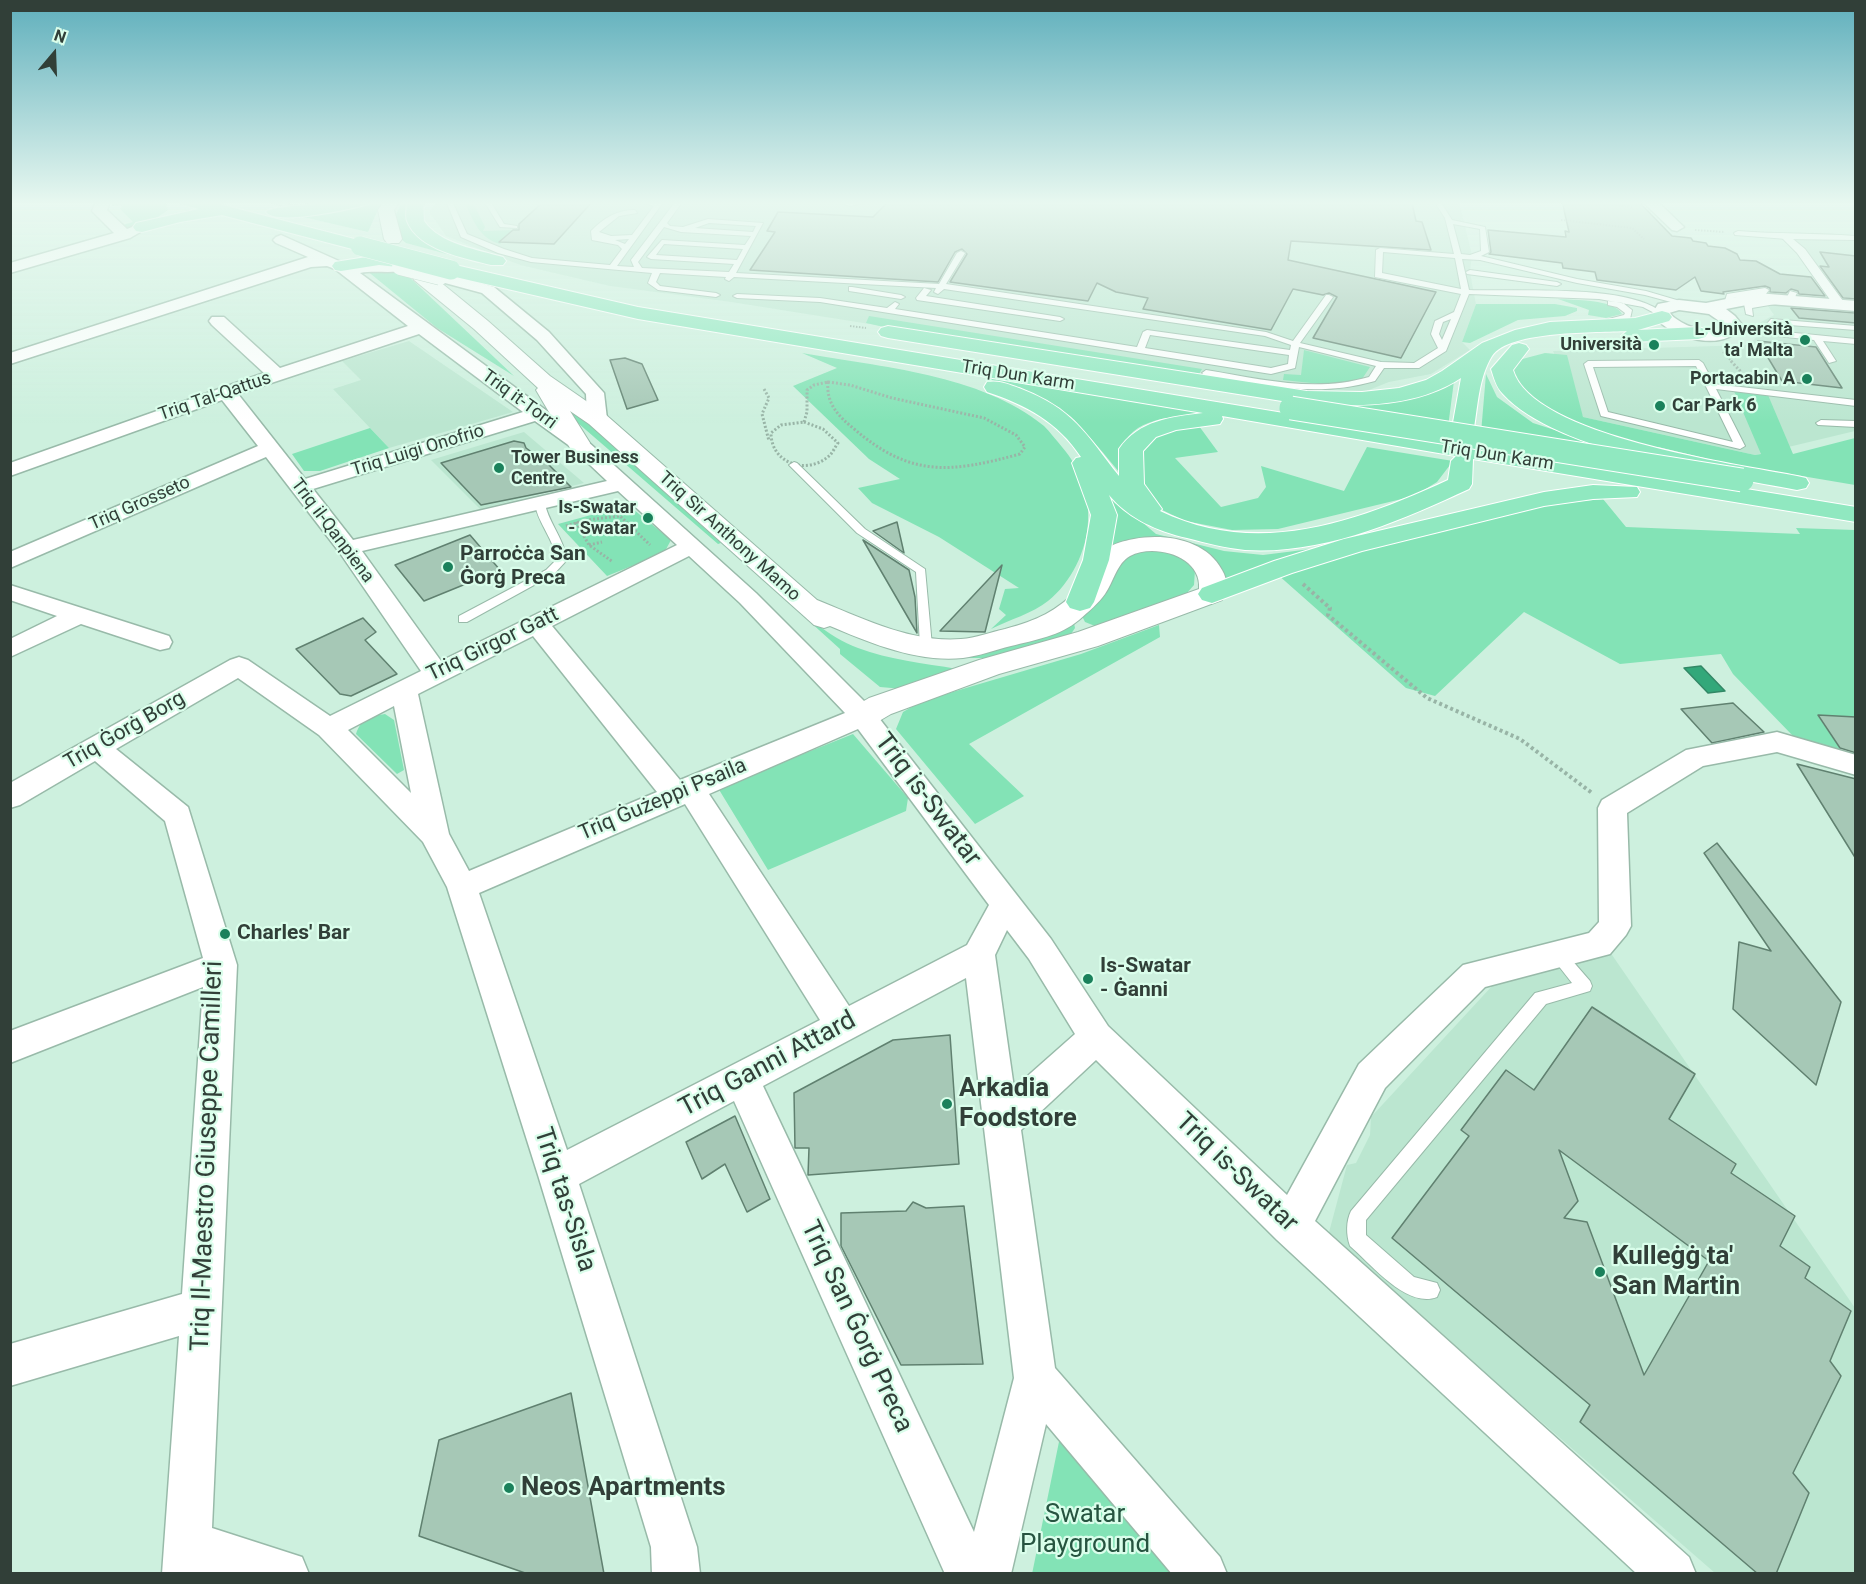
<!DOCTYPE html>
<meta charset="utf-8">
<style>
body{margin:0}
#map{position:relative;width:1866px;height:1584px;overflow:hidden;background:#cdf0de;font-family:Roboto,sans-serif}
canvas{display:block}
.frame{position:absolute;inset:0;border:12px solid #313f38;pointer-events:none}
.north{position:absolute;left:24px;top:24px;width:60px;height:60px;-webkit-text-stroke:4px #dafeeb;paint-order:stroke;rotate:19deg;font-size:16px;font-weight:700;line-height:24px;text-align:center;color:#313f38}
.north::after{content:'';display:block;margin:auto;width:21px;height:27px;background:#313f38;clip-path:polygon(50% 0,100% 100%,50% 72%,0 100%)}
</style>
<div id="map">
<canvas width="1866" height="1584"></canvas>
<div class="frame"></div>
<div class="north">N</div>
</div>
<script>
const ctx = document.querySelector('canvas').getContext('2d');
ctx.lineJoin = 'round';
function fillPath(path, color) {
  ctx.fillStyle = color;
  ctx.fill(path, 'evenodd');
}
function strokePath(path, color, width, dash) {
  ctx.strokeStyle = color;
  ctx.lineWidth = width;
  ctx.lineCap = dash ? 'butt' : 'round';
  ctx.setLineDash(dash || []);
  ctx.stroke(path);
}
function drawText(font, color, halo, rows, align = 'center') {
  ctx.font = font + ' Roboto,sans-serif';
  ctx.lineWidth = 4.5;
  ctx.setLineDash([]);
  ctx.textBaseline = 'middle';
  ctx.strokeStyle = halo;
  ctx.fillStyle = color;
  for (const [text, x, y, turn = 0] of rows) {
    ctx.save();
    ctx.translate(x, y);
    ctx.rotate((+turn || 0) * Math.PI / 180);
    ctx.textAlign = isNaN(turn) ? turn : align;
    if (halo) ctx.strokeText(text, 0, 0);
    ctx.fillText(text, 0, 0);
    ctx.restore();
  }
}
const built = new Path2D(`
 M437,201H1459L1472,255L1470,272L1476,304L1462,342L1470,350L1431,374L1389,382L1364,392L1325,394L1279,389L731,302L610,286L520,265L446,236L429,212Z
 M1826,234L1855,237V431L1755,455L1583,417L1553,351L1748,345L1759,335V323L1774,315L1761,296L1831,301L1790,237Z
 M409,341L513,412L389,448L333,389L361,380L342,361Z
 M524,432L584,483L480,509L431,460Z
 M1610,952L1855,1308V1573H1715L1328,1236L1347,1165L1356,1163L1370,1135L1371,1117L1493,985Z`);
const green = new Path2D(`
 M112,201H159L166,204L168,210L158,217L129,229L123,225L133,222L120,209L123,205L112,206Z
 M370,201H382L368,232L290,214Z
 M402,201H406L409,221L459,253L454,256L406,243L393,233L395,217Z
 M464,201H472L485,227L483,231L514,230L500,244C479,238 473,220 464,201Z
 M366,270L404,272L514,376L437,328Z
 M1558,299C1574,300 1614,299 1622,314L1606,318L1588,315L1589,310Z
 M1476,304H1555L1577,308V311L1565,316L1518,320L1470,343L1462,342Z
 M869,316L1202,369L1198,376L884,327L866,323Z
 M1304,350L1370,367L1360,382L1321,384L1283,380L1284,374L1301,375Z
 M802,353C880,367 981,374 1044,426C1050,432 1056,440 1062,447C1080,468 1090,494 1088,522C1087,550 1071,583 1048,601C1033,613 1009,620 991,629L1006,615L999,609L1005,589L1019,588L939,537L872,503L858,488L900,479L869,459L793,386L837,368Z
 M1545,353L1567,355L1583,417L1755,455L1761,454L1734,391L1768,395L1793,454L1855,438V485L1725,463L1658,447V449L1563,422L1511,386V362Z
 M1486,374L1497,397L1533,423L1611,448L1481,433Z
 M978,375L1213,415C1187,416 1143,414 1126,440C1121,448 1121,463 1119,472C1105,455 1091,437 1075,423C1052,403 1006,385 978,375Z
 M1454,381L1448,427L1290,402L1357,404Z
 M575,411L721,543L718,544L579,424L569,413Z
 M1199,426L1218,452L1175,458L1221,507L1258,498L1266,487L1261,466L1344,491L1367,447L1453,461L1437,482L1414,496L1278,529L1232,530L1185,521L1154,506L1135,485L1140,444L1161,432Z
 M370,428L389,448L320,471H304L292,454Z
 M1100,476L1121,504L1156,534L1224,551L1263,555L1311,549L1223,583L1188,547L1107,553Z
 M1603,499L1626,527L1800,534L1796,528L1855,530V717L1818,716L1844,754L1793,736L1733,674L1721,654L1620,664L1524,612L1435,696L1406,688L1277,574L1332,556L1551,504Z
 M628,505L671,540L664,553L607,576L558,524Z
 M1154,550L1178,555L1195,570L1194,585L1186,594L1095,626L1085,622L1081,614L1118,564L1132,554Z
 M778,593C802,612 828,637 858,648C889,660 924,663 957,669L903,689L880,687L840,654V649Z
 M1073,618L1075,628L1069,637L986,658H929L873,643L931,652Z
 M1159,625L1160,637L969,744L1024,796L975,824L896,729L903,712L922,701L1081,654Z
 M385,714L394,720L404,770L397,774L356,734C361,719 369,716 385,714Z
 M853,734L908,798L906,811L768,870L718,788Z
 M1061,1432L1178,1574H1032Z`);
const water = new Path2D(`
 M1701,666L1725,691L1708,693L1684,668Z`);
const building = new Path2D(`
 M544,201H593L554,244L499,242L513,230H519V224Z
 M889,201H1383L1412,203L1416,221L1422,222L1431,250L1291,241L1288,260L1436,292L1401,358L1313,338L1337,297L1329,293L1323,295L1293,289L1271,330L1143,309L1148,298L1116,292L1097,283L1088,301L950,282L967,254L962,249L955,252L938,282L750,270L775,232L767,231L778,212L873,217Z
 M1562,201H1638L1672,236L1691,238L1693,241L1706,243L1708,246L1725,248L1737,254L1740,260L1756,261L1780,274L1811,277L1825,296L1799,294L1798,291L1791,289L1786,293L1770,292V288L1765,286L1723,292L1724,294L1701,291L1695,277L1676,290L1597,280L1595,272L1563,268L1562,263L1489,254L1491,252L1488,230L1566,237L1565,231L1569,232Z
 M1820,252L1856,256V299L1843,298L1820,266L1829,267Z
 M1791,308L1856,313V323L1799,318Z
 M1758,341L1816,347L1842,388L1782,381Z
 M625,358L642,364L658,400L627,409L610,360Z
 M514,441L524,443L526,448L547,463L571,487L481,505L441,463Z
 M897,522L904,553L873,531Z
 M470,535L500,570L424,601L395,565Z
 M863,540L909,570L915,597L917,633Z
 M1002,565L985,632L940,631Z
 M363,618L376,632L365,640L397,674L351,696L340,694L296,649Z
 M1733,703L1764,732L1712,743L1681,709Z
 M1818,715L1856,717V753L1840,748Z
 M1797,764L1856,779V859Z
 M1717,843L1841,1002L1816,1085L1733,1009L1739,942L1771,951L1704,853Z
 M1592,1007L1695,1074L1669,1119L1736,1164L1731,1173L1795,1216L1780,1246L1810,1267L1805,1278L1851,1311L1830,1361L1841,1376L1793,1473L1809,1493L1776,1574H1758L1580,1422L1590,1405L1392,1238L1469,1136L1461,1130L1506,1070L1534,1090ZM1559,1150L1709,1261L1644,1375L1587,1222L1564,1218L1578,1201Z
 M950,1035L959,1164L808,1175L809,1148H795L794,1093L893,1040Z
 M735,1116L770,1199L747,1212L725,1164L702,1179L686,1142Z
 M913,1202L926,1208L964,1206L983,1364L901,1365L841,1246V1213L906,1211Z
 M571,1393L604,1574H528L419,1536L439,1440Z`);
const pathFar2 = new Path2D(`
 M1409,201H1421
 M1595,201L1633,208
 M1561,220L1632,228L1644,239
 M1695,230L1724,232
 M850,326L866,328
 M1723,352L1732,362`);
const pathFar1 = new Path2D(`
 M1731,361L1742,373
 M828,382L850,385L892,398L984,418L1016,435L1025,447L1020,454C950,473 911,478 853,428C838,416 826,403 828,382Z
 M764,389L769,398L762,414L769,441
 M804,422L807,412V390L814,385L828,382
 M804,422L823,429L838,443C835,447 833,452 830,455C808,476 771,464 771,433L781,425Z
 M576,522L589,545L613,562
 M566,526L586,520L620,516L650,545
 M619,529L632,525
 M589,545L602,542`);
const path = new Path2D(`
 M1303,584L1330,608L1328,615L1427,698L1520,739L1592,793`);
const service = new Path2D(`
 M268,201H279L298,208L295,210Z
 M446,201H452L467,234L504,249L532,258L610,265L622,249L618,245L592,240L591,231C604,218 616,210 635,210L637,213L619,216L599,232L611,236L632,235L654,206L639,201H664L617,266L634,267L631,260L676,201H683L667,223L670,226L683,227L708,219L763,223L736,273L939,284L957,253L961,251L965,253L946,284L1266,332L1293,341L1326,295H1329L1333,297L1300,343L1381,362L1414,363L1438,348L1431,334L1435,321L1454,312L1461,294L1375,277L1376,250L1380,248L1454,254L1445,218L1434,201H1440L1452,220L1485,227L1489,252L1481,256L1577,279L1646,291L1697,306L1693,308L1645,295L1577,283L1480,260L1462,259L1469,290C1517,292 1630,283 1664,314L1660,316L1643,307L1599,299L1469,294L1446,351L1419,368H1384L1375,381C1316,398 1265,385 1206,376L1202,373L1206,370C1261,379 1314,393 1369,377L1376,366L1299,347L1295,368L1271,374L820,302L737,298L733,296L737,294L820,298L887,308L895,302L899,304L895,309L1137,347L1143,332L1147,330L1290,350L1291,345L1265,336L944,289L938,294L934,292L936,288L734,277L729,281L725,279L726,277L660,273L656,282L660,286L716,293L720,295L716,297L658,290L648,283L652,273L531,262L498,253L461,237ZM709,223L756,226L753,232L695,228ZM1453,224L1480,229L1481,251L1470,255L1461,254ZM664,227L681,232L751,236L745,245L662,240L647,257L651,259L734,264L729,272L642,268L638,262ZM629,239L625,244L615,240ZM664,244L743,249L737,260L656,255ZM1383,252L1455,258L1461,289L1382,273ZM1451,319L1442,340L1439,334L1443,322ZM1150,335L1289,355L1288,364L1271,368L1145,348Z
 M484,201H490L504,224L517,226V228L500,227Z
 M834,201H873L850,206Z
 M1738,231C1777,234 1816,233 1856,236V240L1787,239L1735,235L1734,233Z
 M1470,270L1557,282L1561,284L1557,286L1467,274L1466,272Z
 M852,287L901,295L905,297L901,299L849,291V287Z
 M924,288L931,290L926,296L1060,317L1064,319L1060,321L917,300L916,298Z
 M1765,288L1769,290L1766,294L1733,298L1731,306L1724,304L1727,294Z
 M1790,291L1797,293L1793,301L1752,308L1753,316L1746,314L1744,304L1787,297Z
 M1608,301L1623,303L1632,310L1630,319L1601,325V321L1624,315L1625,313L1617,307L1608,305Z
 M1771,319L1856,326V330L1776,324L1773,326L1775,331L1856,339V344L1823,341L1836,361L1829,363L1814,340L1768,335L1765,326Z
 M1699,360L1703,363L1714,384L1856,400V406L1716,389L1745,446L1740,449L1601,416L1584,364L1588,361ZM1696,366L1733,442L1608,412L1593,367Z
 M1821,420L1856,421V427L1818,425L1816,423Z
 M794,462L797,463L865,529L925,569L932,646L930,649H922L920,646L916,572L857,533L789,465Z
 M540,501L545,504C549,524 566,541 566,561L554,574L467,622H459V616L546,570L556,560C555,540 538,524 535,504Z
 M1558,948L1563,950L1590,981L1592,986L1590,991L1546,1004L1366,1220V1235L1414,1277L1437,1283L1440,1290L1437,1297C1407,1309 1371,1264 1350,1246C1346,1235 1346,1221 1351,1211L1535,993L1572,983L1550,955L1553,950Z`);
const pedestrian = new Path2D(`
 M1787,234L1805,249L1843,301L1841,304H1833L1797,253L1781,237Z`);
const minor = new Path2D(`
 M96,201H110L107,210L127,229L142,223L149,227L130,238L10,273V263L114,233L92,211Z
 M1642,201H1657L1684,227L1677,231L1672,230Z
 M281,235L350,266L371,261L406,264L408,267L406,270C391,274 375,270 360,273L585,439L756,593L872,709L1051,939L1108,1026L1287,1195L1359,1064L1463,965L1589,933L1599,922L1598,808L1602,800L1686,750L1777,732L1856,755V775L1777,752L1703,766L1627,813L1631,926L1626,935L1610,954L1485,987L1385,1088L1315,1221L1689,1557L1696,1574H1637L1277,1240L1096,1060L1021,1130L1055,1368L1220,1557L1227,1574H1172L1046,1424L1011,1574H945L734,1101L579,1184L697,1547L700,1574H652L651,1547L538,1175L447,887L423,842L319,735L238,678L116,749L188,807L237,965L212,1528L302,1557L309,1574H162L179,1336L10,1386V1344L182,1294L203,987L10,1063V1031L203,958L165,821L95,761L20,805L10,808V783L230,660L239,657L248,660L330,716L421,671L340,553L266,457L10,568V552L258,446L222,400L10,476V463L264,373L212,325L209,321L212,317H224L280,368L408,326L335,269L327,266L311,267L10,364V353L308,257L276,243L273,240L276,237ZM419,334L523,412L305,479L238,394ZM535,421L571,447L607,481L353,540L313,489ZM618,491L677,545L441,661L362,551ZM689,556L740,603L845,713L680,780L552,626ZM533,636L657,792L469,871L449,834L418,694ZM394,706L411,793L348,730ZM858,729L989,905L967,945L849,1006L709,794ZM685,804L820,1020L567,1150L479,893ZM1007,930L1029,959L1075,1034L1014,1088L995,955ZM966,978L1014,1378L974,1532L763,1086Z
 M440,272L494,287L549,332L604,393L607,419L604,423H590L587,419L586,394L537,340L482,293L434,280L432,277L434,274Z
 M1757,293L1856,301V311L1757,303L1726,309L1735,316L1743,326C1723,354 1669,338 1652,314L1658,304L1679,300L1706,303ZM1679,310L1709,314L1725,325C1710,338 1681,325 1669,313Z
 M10,585L169,636L172,642L169,648L160,650L81,624L10,657V639L57,616L10,600Z`);
const secondary = new Path2D(`
 M384,201H401L394,210L402,239L399,243H387L384,239L378,210Z
 M421,270L428,272L488,321L550,376L605,414L817,600C862,618 911,643 961,639C976,638 991,632 1005,629C1038,620 1055,612 1080,588C1105,566 1088,547 1134,539C1166,533 1206,540 1222,570C1228,580 1228,591 1222,600L1098,646L999,674L891,714L874,724L863,727L852,724L848,716L852,708L869,698L979,660L1078,632L1199,589C1202,556 1154,543 1130,556C1117,563 1113,583 1105,594C1099,603 1088,612 1079,620C1060,636 1035,640 1011,646C995,650 979,656 963,658C918,663 870,643 830,626L824,628L814,625L589,424L570,411L590,443L586,448L578,450L570,448L536,390L538,388L474,329L414,280L412,276L414,272Z`);
const trunk = new Path2D(`
 M179,201H207L366,242L369,246L366,250L360,251L222,215L180,222L142,232L136,231L133,227L136,223L199,209L181,204Z
 M341,201H371L369,204C351,209 277,226 266,212C272,205 327,205 341,201Z
 M407,201H423L424,221C439,244 479,250 503,257L506,261L503,265H491C464,258 418,250 407,221C405,215 407,207 407,201Z
 M379,255L451,264L638,307L1856,507V522L1473,459L1472,484L1469,489C1400,521 1323,555 1245,550C1226,548 1206,543 1187,538C1157,531 1129,519 1109,495L1117,515L1109,560L1094,602L1090,608L1080,611L1070,608L1066,602L1083,560L1091,515L1072,463L1076,458L1081,457C1058,422 1026,405 987,392L984,387L987,382C999,380 1008,384 1019,388C1074,409 1085,433 1119,476V449C1139,420 1171,417 1203,413L638,319L451,276L415,269L379,265L341,271L335,270L332,266L335,262ZM1222,416L1456,456L1451,461L1448,480C1357,522 1257,558 1160,511L1162,509L1144,484L1143,451L1156,437L1176,430L1220,424L1223,419Z
 M1662,311L1669,313L1672,317L1669,321L1638,330L1698,327L1705,329L1708,333L1705,337L1698,339L1631,342L1624,340L1621,336L1627,331C1598,333 1509,330 1492,356C1479,377 1478,404 1474,428L1471,433L1463,435L1455,433L1452,428L1461,378C1416,408 1358,406 1307,405L888,338L881,336L878,332L881,328L888,326L1307,391L1362,392L1399,388L1426,380L1442,371L1482,343L1515,330L1550,322L1635,318Z
 M1519,343L1526,345L1529,349L1513,370C1532,436 1735,464 1797,476L1806,478L1809,483L1806,488L1797,490C1719,475 1557,453 1503,394C1496,387 1494,378 1491,369L1512,345Z
 M1593,485L1637,487L1640,492L1637,497L1593,499L1544,506L1362,551L1292,573L1212,603L1202,600L1198,594L1202,588L1274,561L1344,539L1544,492Z`);
const minorBridge = new Path2D(`
 M400,267L440,277`);
const trunkBridgeFar1 = new Path2D(`
 M360,246L451,270`);
const trunkBridge = new Path2D(`
 M1291,408L1742,480`);
const markers = [
 [1805,340,6,"#1a815b"],
 [1654,345,6,"#1a815b"],
 [1807,379,6,"#1a815b"],
 [1660,406,6,"#1a815b"],
 [499,468,6,"#1a815b"],
 [648,518,6,"#1a815b"],
 [448,567,6,"#1a815b"],
 [225,934,6,"#1a815b"],
 [1088,979,6,"#1a815b"],
 [947,1104,6,"#1a815b"],
 [1600,1272,6,"#1a815b"],
 [509,1488,6,"#1a815b"]
];
const farPoinames = [
 ["L-Università",1793,330],
 ["ta' Malta",1793,351],
 ["Università",1642,345],
 ["Portacabin A",1795,379],
 ["Car Park 6",1672,406,"left"],
 ["Tower Business",511,458,"left"],
 ["Centre",511,479,"left"],
 ["Is-Swatar",636,508],
 ["- Swatar",636,529]
];
const farStreetnames = [
 ["Triq Dun Karm",1018,376,9],
 ["Triq Tal-Qattus",215,397,-19],
 ["Triq it-Torri",519,400,36],
 ["Triq Luigi Onofrio",418,451,-17],
 ["Triq Dun Karm",1497,456,9],
 ["Triq Grosseto",140,504,-24],
 ["Triq il-Qanpiena",332,531,53],
 ["Triq Sir Anthony Mamo",729,537,42]
];
const poiNames = [
 ["Parroċċa San",460,555],
 ["Ġorġ Preca",460,579],
 ["Charles' Bar",237,934],
 ["Is-Swatar",1100,967],
 ["- Ġanni",1100,991]
];
const streetNames = [
 ["Triq Girgor Gatt",493,645,-26],
 ["Triq Ġorġ Borg",125,731,-30],
 ["Triq Ġużeppi Psaila",663,800,-23]
];
const nearStreetnames = [
 ["Triq is-Swatar",927,800,53],
 ["Triq Ganni Attard",768,1065,-28],
 ["Triq Il-Maestro Giuseppe Camilleri",208,1156,-88],
 ["Triq is-Swatar",1236,1173,44],
 ["Triq tas-Sisla",564,1200,72],
 ["Triq San Ġorġ Preca",856,1327,65]
];
const nearPoinames = [
 ["Arkadia",959,1089],
 ["Foodstore",959,1119],
 ["Kulleġġ ta'",1612,1257],
 ["San Martin",1612,1287],
 ["Neos Apartments",521,1488]
];
const nearParknames = [
 ["Swatar",1085,1515],
 ["Playground",1085,1545]
];
fillPath(built, '#bbe6d0');
fillPath(green, '#83e3b6');
fillPath(water, '#33a87a');
strokePath(water, '#328866', 1.5);
fillPath(building, '#a6c8b6');
strokePath(building, '#608170', 1.5);
strokePath(service, '#98baa9', 2);
strokePath(pedestrian, '#98baa9', 2);
strokePath(minor, '#98baa9', 3);
strokePath(secondary, '#98baa9', 2);
strokePath(trunk, '#fff', 2);
strokePath(pathFar2, '#98b4a6', 2, [1.5, 1.5]);
strokePath(pathFar1, '#98b4a6', 3, [2, 2]);
strokePath(path, '#98b4a6', 4, [3, 3]);
fillPath(service, '#fff');
fillPath(pedestrian, '#fff');
fillPath(minor, '#fff');
fillPath(secondary, '#fff');
fillPath(trunk, '#90e8c0');
strokePath(minorBridge, '#98baa9', 17, []);
strokePath(trunkBridgeFar1, '#fff', 20, []);
strokePath(trunkBridge, '#fff', 25, []);
strokePath(minorBridge, '#fff', 16);
strokePath(trunkBridgeFar1, '#90e8c0', 19);
strokePath(trunkBridge, '#90e8c0', 23);
const sky = ctx.createLinearGradient(0, 0, 0, 423);
sky.addColorStop(0, '#5fafbc');
sky.addColorStop(0.48, '#e8f8f0');
sky.addColorStop(1, '#e8f8f000');
ctx.fillStyle = sky;
ctx.fillRect(0, 0, 1866, 423);
for (const [x, y, r, color] of markers) {
  const dot = new Path2D();
  dot.arc(x, y, r, 0, 2 * Math.PI);
  ctx.fillStyle = color;
  ctx.fill(dot);
  strokePath(dot, '#dafeeb', 2);
}
drawText('bold 18px', '#313f38', '#dafeeb', farPoinames, 'right');
drawText('18px', '#313f38', '#dafeeb', farStreetnames);
drawText('bold 21px', '#313f38', '#dafeeb', poiNames, 'left');
drawText('21px', '#313f38', '#dafeeb', streetNames);
drawText('26px', '#313f38', '#dafeeb', nearStreetnames);
drawText('bold 26px', '#313f38', '#dafeeb', nearPoinames, 'left');
drawText('26px', '#265440', '#dafeeb', nearParknames);
</script>
